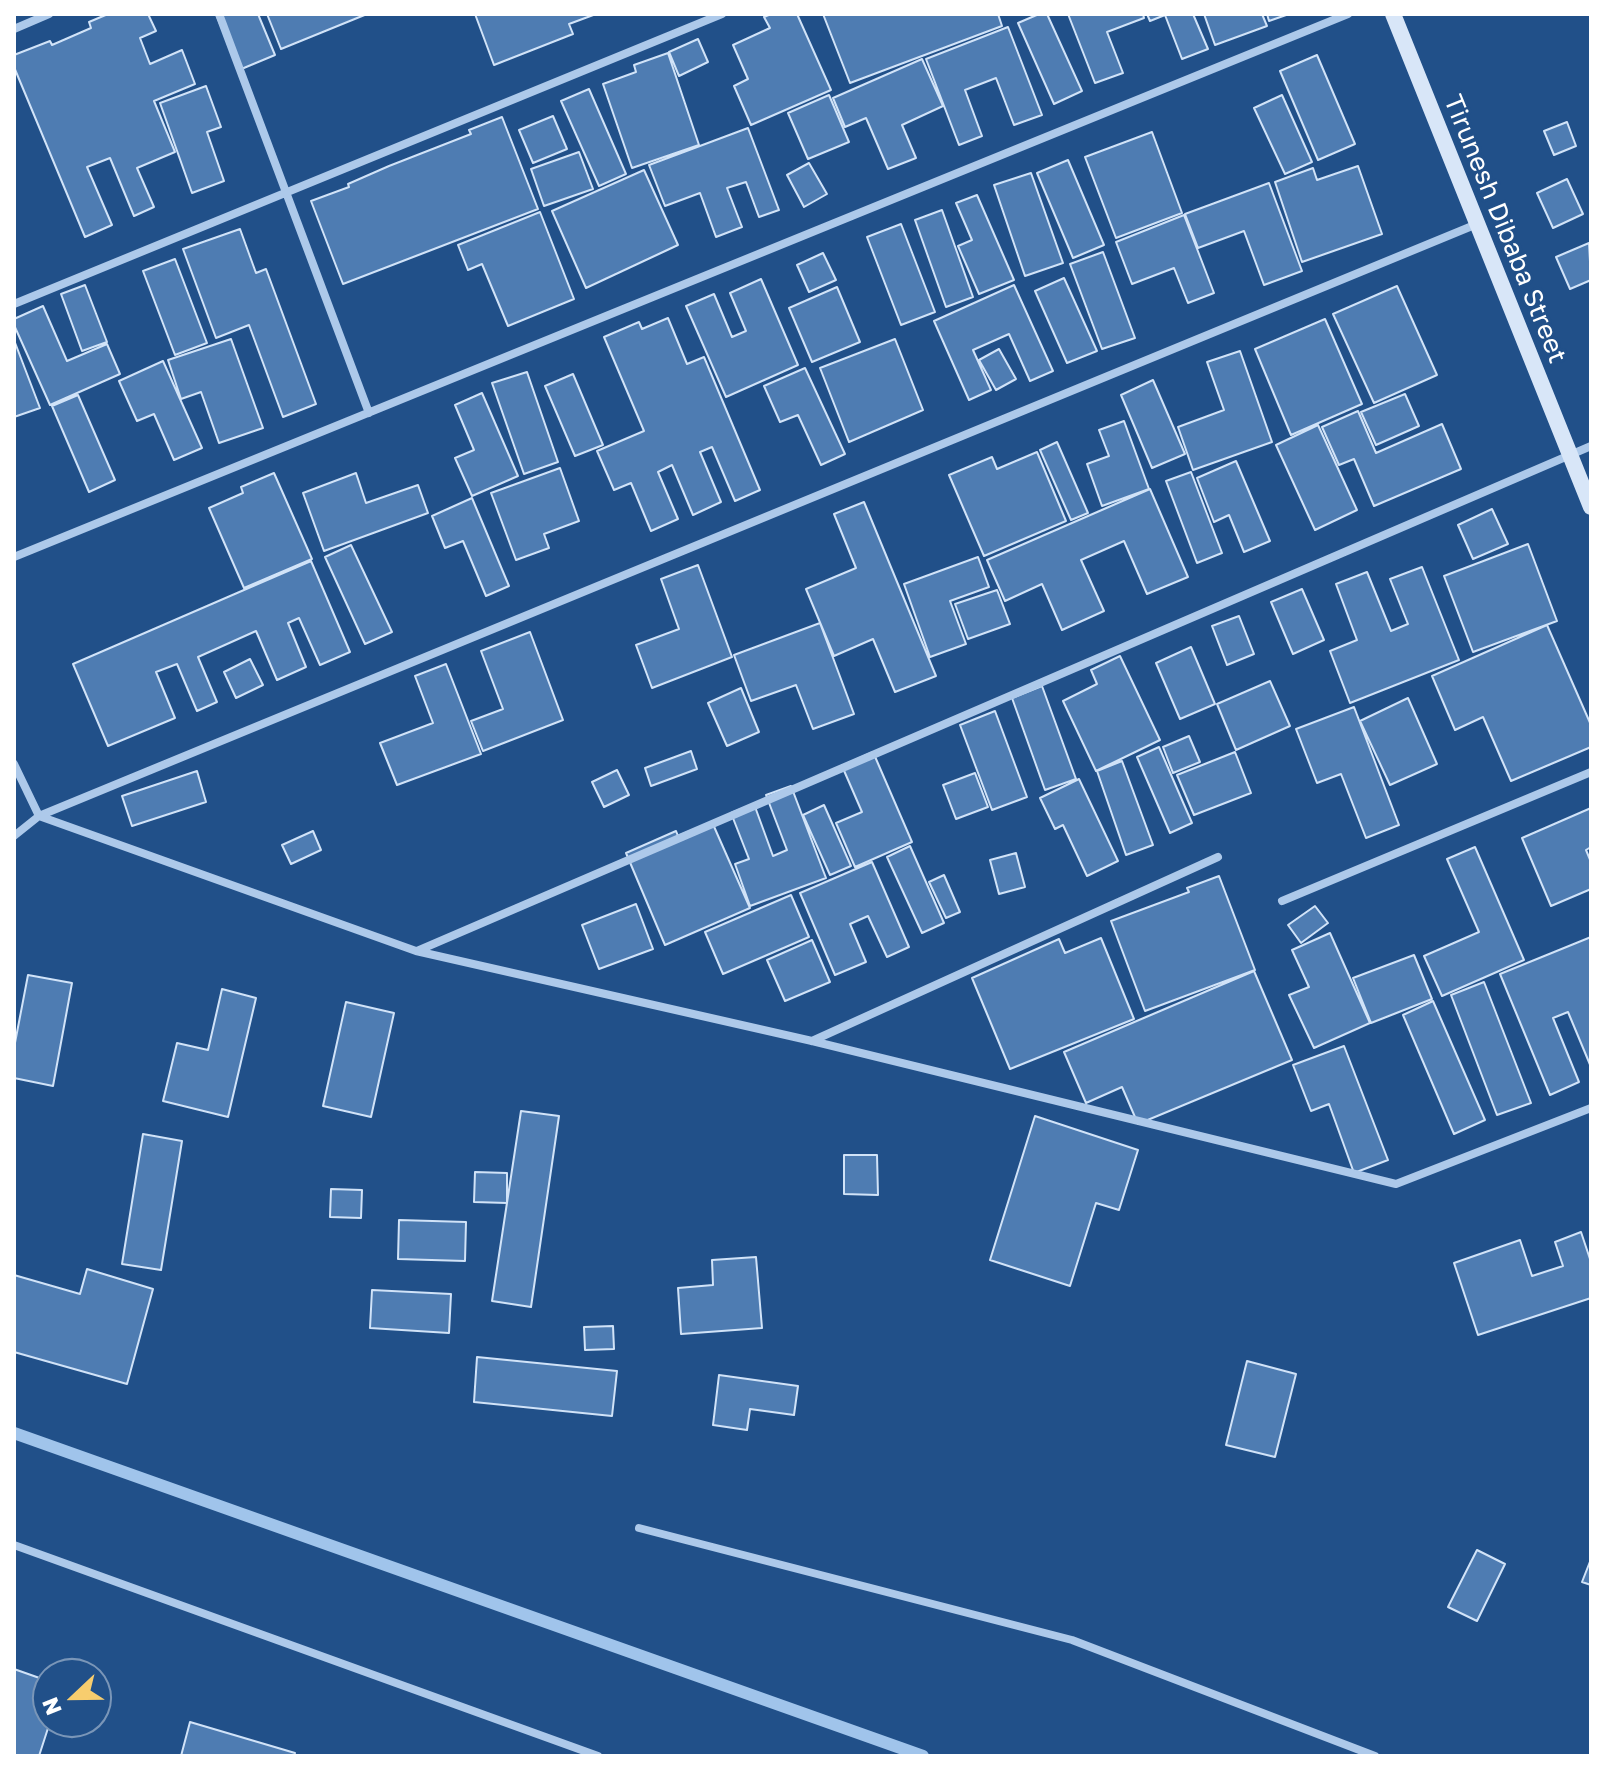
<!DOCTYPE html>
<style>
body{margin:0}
#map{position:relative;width:1605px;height:1770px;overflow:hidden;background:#215089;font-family:"Golos Text",sans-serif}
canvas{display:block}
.frame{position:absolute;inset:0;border:16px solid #fff;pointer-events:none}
.north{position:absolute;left:32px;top:1658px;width:80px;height:80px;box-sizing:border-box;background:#215089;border:2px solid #7a96b8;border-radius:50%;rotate:248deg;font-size:22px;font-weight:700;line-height:32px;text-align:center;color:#fff}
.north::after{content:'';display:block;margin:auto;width:28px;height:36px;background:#f7cd6e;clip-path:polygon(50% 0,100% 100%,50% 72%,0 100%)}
</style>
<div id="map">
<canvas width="1605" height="1770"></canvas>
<div class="frame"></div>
<div class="north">N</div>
</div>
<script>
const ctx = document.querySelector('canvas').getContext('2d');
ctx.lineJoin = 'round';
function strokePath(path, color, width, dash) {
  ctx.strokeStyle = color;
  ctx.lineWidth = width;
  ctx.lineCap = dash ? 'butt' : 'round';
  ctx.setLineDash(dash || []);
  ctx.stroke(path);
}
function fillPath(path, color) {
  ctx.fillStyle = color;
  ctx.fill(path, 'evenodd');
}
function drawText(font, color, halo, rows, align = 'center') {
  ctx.font = font + ' "Golos Text",sans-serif';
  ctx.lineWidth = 6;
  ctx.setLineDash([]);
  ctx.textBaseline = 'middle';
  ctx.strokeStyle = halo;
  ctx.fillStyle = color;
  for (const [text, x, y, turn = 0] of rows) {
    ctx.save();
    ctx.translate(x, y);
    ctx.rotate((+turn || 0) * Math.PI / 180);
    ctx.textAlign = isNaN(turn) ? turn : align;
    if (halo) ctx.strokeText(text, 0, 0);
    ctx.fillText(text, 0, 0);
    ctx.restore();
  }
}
const stream = new Path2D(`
 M14,1433L923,1756`);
const building = new Path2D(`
 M108,14H148L156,31L140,38L150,64L182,50L195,84L154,101L175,152L137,168L154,207L134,216L110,158L87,167L112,225L85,237L14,67V55L50,41L52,45L91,28L89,22Z
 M216,14H258L275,55L239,70Z
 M267,14H367L281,49Z
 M475,14H596L569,24L573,34L494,65Z
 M771,14H797L831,90L751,125L734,86L748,79L733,45L770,28L764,17Z
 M823,14H998L1002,26L850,83Z
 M1039,14H1047L1082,91L1054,104L1018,23Z
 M1068,14H1143L1144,18L1107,32L1123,73L1095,83Z
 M1147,14H1193L1208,49L1182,59L1165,15L1150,21Z
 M1204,14H1262L1267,26L1215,45Z
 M1267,14H1289L1269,21Z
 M1008,27L1042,115L1014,125L996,78L965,90L982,136L959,145L926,59Z
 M698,39L708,62L679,76L669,52Z
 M668,53L699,145L632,168L603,84L636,72L634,65Z
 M1317,55L1355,144L1318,160L1280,71Z
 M922,59L943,106L902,125L916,158L888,169L866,118L845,127L833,98Z
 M206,86L221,127L207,132L224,181L192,193L160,103Z
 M589,89L626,174L599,186L561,101Z
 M829,95L849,142L808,159L788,113Z
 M1282,95L1312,162L1285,174L1254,108Z
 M553,116L567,149L533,163L519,130Z
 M502,117L538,209L343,284L311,201L349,187L348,184L389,166L471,134L469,130Z
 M1567,122L1576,146L1554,155L1544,131Z
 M748,128L779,210L759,217L746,182L727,188L742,227L716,237L700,193L665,206L649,165Z
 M1152,132L1182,213L1116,238L1085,157Z
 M579,152L593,189L544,206L531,169Z
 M1068,160L1104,245L1073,258L1037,173Z
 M809,163L827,194L804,207L787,175Z
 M1358,166L1382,234L1302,262L1275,182L1313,168L1317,180Z
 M644,170L678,245L586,288L552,211Z
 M1031,173L1063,263L1025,276L994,185Z
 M1567,179L1583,214L1553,228L1537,193Z
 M1269,183L1302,271L1264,285L1244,231L1198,248L1185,214Z
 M977,195L1014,280L979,294L958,246L972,240L956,203Z
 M942,210L973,297L946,307L915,220Z
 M540,212L574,299L508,326L482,264L468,270L458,245Z
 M1184,215L1214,293L1188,303L1174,268L1132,284L1116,242Z
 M901,224L935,312L901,325L867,237Z
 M240,229L256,273L266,269L316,404L283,417L249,325L216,338L183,249Z
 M1589,243L1591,280L1570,289L1556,257Z
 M1103,252L1135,338L1102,349L1070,264Z
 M823,253L836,280L809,292L797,265Z
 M175,259L207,343L175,355L143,271Z
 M1064,278L1097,351L1067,363L1035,291Z
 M761,279L798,365L726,397L686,306L714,294L732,337L746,331L730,293Z
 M85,285L107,342L82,351L61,294Z
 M1014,285L1053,371L1030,381L1009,334L973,350L991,390L969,400L934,321Z
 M1397,286L1437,375L1374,403L1333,314Z
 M837,287L860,342L812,362L789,308Z
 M43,306L67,361L107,344L120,374L50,405L14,325V319Z
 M668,318L687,364L704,357L760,490L735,501L712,447L700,452L721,502L693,515L672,465L658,472L678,519L651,531L631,483L614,490L597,451L644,431L604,337L639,322L642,329Z
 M1325,319L1362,404L1291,435L1255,349Z
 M231,339L263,428L219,443L201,392L181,399L168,360Z
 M895,339L923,410L849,442L820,368Z
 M14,340L40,408L14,417Z
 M999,349L1016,379L996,390L979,360Z
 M1240,351L1272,442L1193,470L1178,427L1224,410L1207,362Z
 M163,361L202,448L174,460L154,414L137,421L119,381Z
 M805,368L845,454L821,465L798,415L780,422L764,386Z
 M527,372L558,462L524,474L492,383Z
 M573,374L603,445L575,456L545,386Z
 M1153,380L1185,454L1152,468L1121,395Z
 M482,393L518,476L472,496L455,458L474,450L455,405Z
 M1405,394L1419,426L1376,445L1361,412Z
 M78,395L115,480L89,492L52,406Z
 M1358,411L1376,453L1442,424L1461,469L1374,506L1354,459L1339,465L1322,427Z
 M1124,421L1149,489L1102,506L1087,464L1109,456L1099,430Z
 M1318,425L1357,510L1315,530L1276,445Z
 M1057,442L1088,513L1071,520L1040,450Z
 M1037,452L1066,521L984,556L949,475L992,457L997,469Z
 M1236,461L1270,541L1244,552L1229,515L1214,522L1197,478Z
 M560,468L579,521L544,534L549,548L516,560L491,493Z
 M1191,472L1222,553L1197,563L1166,481Z
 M274,473L312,559L244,588L209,508L243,493L241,487Z
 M356,473L366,503L418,485L428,513L324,551L303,493Z
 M1150,489L1188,577L1147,594L1124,541L1081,560L1104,611L1062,630L1042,584L1005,601L987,560Z
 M472,498L509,586L486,596L463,541L445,548L432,516Z
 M864,502L936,676L895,692L873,639L834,656L806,589L856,568L834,514Z
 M1492,509L1508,544L1473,559L1458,525Z
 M1528,544L1557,621L1473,652L1444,576Z
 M351,545L392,632L365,644L325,557Z
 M978,557L989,587L950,601L966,644L930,657L904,584Z
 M311,561L350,652L320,665L299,618L288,623L306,667L277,680L256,631L198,657L217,702L197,711L177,664L156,672L175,718L108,746L73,664Z
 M698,565L732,657L652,688L636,645L679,629L661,579Z
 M1422,567L1459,660L1350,703L1330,651L1357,640L1336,584L1367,572L1391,631L1408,624L1390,579Z
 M1302,589L1324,640L1293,654L1271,602Z
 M997,590L1010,624L968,639L955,604Z
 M1239,616L1254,654L1227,665L1212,626Z
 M820,623L854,714L813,729L796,685L751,701L734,655Z
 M1547,625L1591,725V747L1511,781L1483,717L1455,730L1432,676Z
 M530,632L563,720L483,751L471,721L503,709L481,651Z
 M1191,647L1215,704L1180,719L1156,663Z
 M1120,656L1160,740L1096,771L1063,701L1097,684L1091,670Z
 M250,659L263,685L236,698L224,672Z
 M446,664L481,754L397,785L380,743L433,723L415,676Z
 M1270,681L1290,726L1236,750L1217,704Z
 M1042,686L1076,779L1045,790L1012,698Z
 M741,688L759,732L727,746L708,703Z
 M1408,698L1437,764L1390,785L1360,721Z
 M1354,707L1399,825L1366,838L1341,774L1317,783L1296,729Z
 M995,711L1027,797L992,810L960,725Z
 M1189,736L1200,762L1173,773L1163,747Z
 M1159,747L1192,823L1170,833L1137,757Z
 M691,751L697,769L651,786L645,768Z
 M873,752L912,842L855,867L836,823L862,812L842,766Z
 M1235,752L1251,793L1194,815L1177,775Z
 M1122,761L1153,845L1126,855L1097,771Z
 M617,770L629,795L604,807L592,782Z
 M197,771L206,802L132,826L122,796Z
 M975,773L988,807L956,819L943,785Z
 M1079,779L1118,861L1087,876L1063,825L1055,829L1040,798Z
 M791,786L826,878L750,906L735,864L749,859L731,813L754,804L773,856L787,850L766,795Z
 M824,805L851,866L830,875L803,815Z
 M1591,808V847L1586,850L1591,862V889L1551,906L1522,838Z
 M712,822L750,908L665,945L626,853L676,831L678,836Z
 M313,831L321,850L291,864L282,845Z
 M910,846L944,923L922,933L887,857Z
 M1475,847L1524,960L1442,996L1424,956L1479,932L1447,859Z
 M1016,853L1025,887L999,894L990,860Z
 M872,862L909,947L887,957L868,916L850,924L866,962L835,975L800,893Z
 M944,875L960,912L946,918L929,882Z
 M1219,876L1255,970L1145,1011L1111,921L1189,892L1187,888Z
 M791,895L809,937L723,974L705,932Z
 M636,904L653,949L599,969L582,925Z
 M1315,906L1328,923L1301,943L1288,925Z
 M1330,933L1370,1023L1314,1048L1289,995L1309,987L1292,950Z
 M1591,937V1067L1568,1012L1553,1018L1579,1082L1550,1095L1500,974Z
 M1101,938L1134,1019L1010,1069L972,978L1059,939L1065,953Z
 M812,940L830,982L785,1001L767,960Z
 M1414,955L1432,999L1371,1023L1353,978Z
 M1254,971L1292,1060L1138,1124L1122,1087L1086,1103L1064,1052Z
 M28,975L72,983L53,1086L14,1078V1048Z
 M1484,982L1531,1103L1497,1115L1451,995Z
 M222,989L256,998L228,1117L163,1101L177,1043L208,1050Z
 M1433,1001L1485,1120L1454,1134L1403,1015Z
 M346,1002L394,1013L371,1117L323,1106Z
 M1344,1046L1388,1160L1354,1173L1329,1104L1311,1111L1293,1065Z
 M521,1111L559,1116L531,1307L492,1301Z
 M1035,1116L1138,1150L1119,1210L1096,1203L1070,1286L990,1260Z
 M143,1134L182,1141L161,1270L122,1264Z
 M844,1155H877L878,1195L844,1194Z
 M475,1172L507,1173V1203L474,1202Z
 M331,1189L362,1190L361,1218L330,1217Z
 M399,1220L466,1222L465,1261L398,1259Z
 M1581,1232L1591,1262V1298L1478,1335L1454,1263L1520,1240L1532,1276L1563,1266L1555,1242Z
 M756,1257L762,1328L681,1334L678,1288L713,1285L712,1260Z
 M87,1269L153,1289L127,1384L14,1352V1275L80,1294Z
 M372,1290L451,1294L449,1333L370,1328Z
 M613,1326L614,1349L585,1350L584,1327Z
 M477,1357L617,1371L612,1416L474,1402Z
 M1247,1361L1296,1374L1275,1457L1226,1445Z
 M719,1375L798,1386L794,1415L750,1409L747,1430L713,1425Z
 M1477,1550L1505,1564L1477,1621L1448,1607Z
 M1591,1559V1585L1582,1582Z
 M14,1669L48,1681V1722H50L39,1756H14Z
 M190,1722L295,1753L294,1756H181Z`);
const street = new Path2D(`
 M219,14L369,413
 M14,29L49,14
 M14,304L722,14
 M14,557L1348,14
 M14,764L39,816L416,951L812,1041L1396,1184L1591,1108
 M14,836L39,816L1477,224
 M1282,901L1591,772
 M417,951L1591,446
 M812,1041L1218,857
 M639,1528L1072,1640L1375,1756
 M14,1545L598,1756`);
const secondary = new Path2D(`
 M1393,14L1591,507`);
const streetNames = [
 ["Tirunesh Dibaba Street",1505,229,68]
];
strokePath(stream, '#a0c4eb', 12);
fillPath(building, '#4e7cb2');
strokePath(building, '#d1e3f8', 2);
strokePath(street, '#adc9ea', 8);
strokePath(secondary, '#d8e6f8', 16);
drawText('26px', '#fff', '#215089', streetNames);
</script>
